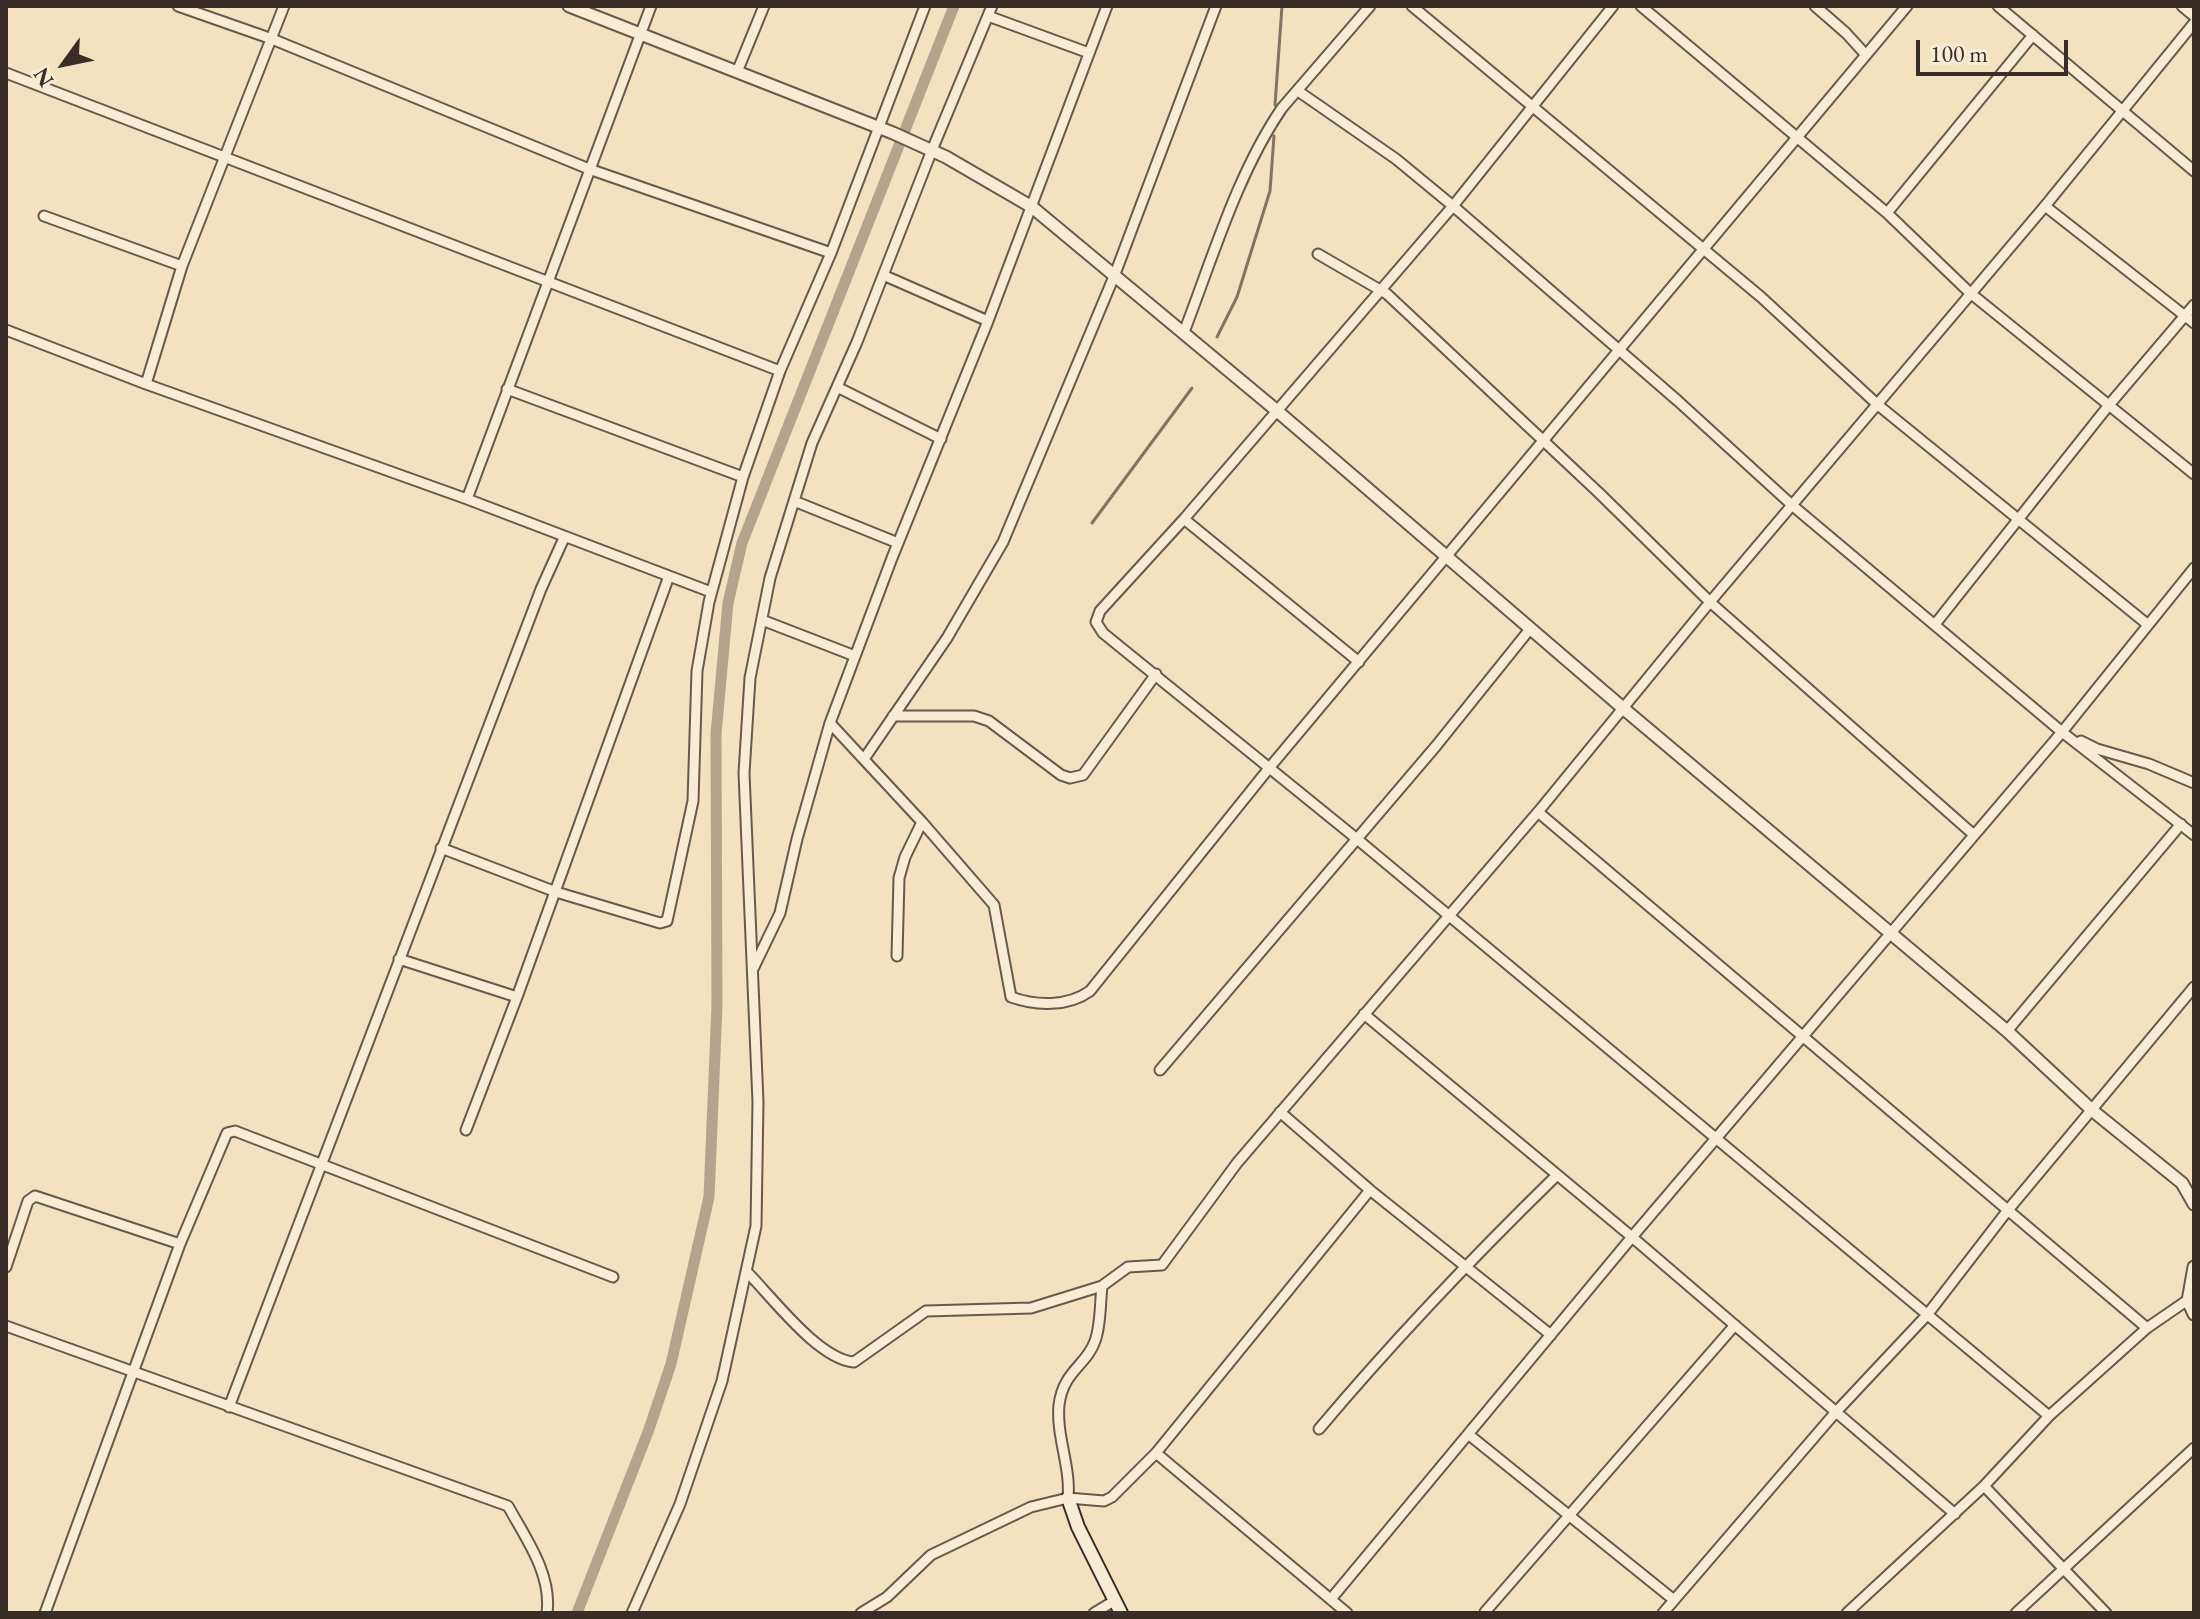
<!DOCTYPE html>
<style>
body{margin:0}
#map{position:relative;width:2200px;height:1619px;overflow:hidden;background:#f4e1bf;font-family:"EB Garamond",serif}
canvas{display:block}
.frame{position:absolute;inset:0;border:8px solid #382d27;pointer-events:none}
.north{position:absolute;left:24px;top:24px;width:80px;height:80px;-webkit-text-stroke:6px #f8ecd5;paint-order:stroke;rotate:237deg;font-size:22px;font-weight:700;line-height:32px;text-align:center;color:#382d27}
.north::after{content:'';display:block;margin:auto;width:28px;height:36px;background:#382d27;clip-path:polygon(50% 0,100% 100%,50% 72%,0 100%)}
.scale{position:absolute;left:1916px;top:40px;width:152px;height:36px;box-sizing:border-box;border:4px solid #382d27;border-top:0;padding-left:10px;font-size:24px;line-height:28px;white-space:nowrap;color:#382d27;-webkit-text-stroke:6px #f8ecd5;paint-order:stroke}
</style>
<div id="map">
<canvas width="2200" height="1619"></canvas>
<div class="frame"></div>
<div class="north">N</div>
<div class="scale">100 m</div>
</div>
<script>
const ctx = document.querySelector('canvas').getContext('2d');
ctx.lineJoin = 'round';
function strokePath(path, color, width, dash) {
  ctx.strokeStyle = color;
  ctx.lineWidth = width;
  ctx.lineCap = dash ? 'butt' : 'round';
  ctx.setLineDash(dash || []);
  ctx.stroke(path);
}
const stream = new Path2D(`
 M1275,105L1282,6
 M1217,337L1237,297L1270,191L1274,136
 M1092,523L1192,388`);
const canal = new Path2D(`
 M577,1613L648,1432L671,1364L709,1197L717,1005L716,734L728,603L742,543L954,6`);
const minor = new Path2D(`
 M178,6L272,39L589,169L831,253
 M651,6L467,499L711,592
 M1412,6L1761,297L1878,405L2147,624
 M1613,6L1453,206L1184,519L1100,611L1096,622L1103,633L1357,839L2049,1416
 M1641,6L1887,213L1969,292L2194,474
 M1815,6L1846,33L1866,55
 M1998,6L2194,171
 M2182,6L2194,16
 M988,16L1089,53
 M737,72L764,6
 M6,73L780,371
 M1298,91L1396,159L1453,206L1678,401L1793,506L2062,732L2194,835
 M2045,206L2194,323
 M1887,213L2033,35
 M44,216L182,266
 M1318,254L1387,294L1598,492L1710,602L1974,835
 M883,275L988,321
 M6,330L146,384L467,499
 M1184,332C1213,257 1237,174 1282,108L1370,6
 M146,384L182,266L284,6
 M837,387L941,439
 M507,389L743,477
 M794,501L898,543
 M1184,519L1359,662
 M762,620L855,656
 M1936,623L2109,405L2194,305
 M893,716H974L989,721L1061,775L1070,778L1083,775L1156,674
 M830,723L922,822L994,905L1011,997C1036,1006 1068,1007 1090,991L1270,767L1907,6
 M2081,741L2097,749L2149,764L2194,783
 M864,759L947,638L1003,542L1115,274L1216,6
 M1538,812L2147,1328
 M441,848L556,892L660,923L667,921L693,801L697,671L709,602L743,477L780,371L831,253L925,6
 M897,956L899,878L905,857L922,822
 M399,959L517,997L669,576
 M753,969L780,913L797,839L830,723L892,558L988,321L1107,6
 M1364,1014L1632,1237L1955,1514
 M2007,1031L2181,824
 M1160,1070L1436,746L1530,629
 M1280,1112L1370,1190L1551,1335
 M466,1130L517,997
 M6,1267L28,1201L35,1196L180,1244
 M747,1272C772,1297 818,1359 854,1362L926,1311L1031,1308L1102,1286L1128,1267L1162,1265L1237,1163L1538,812L1710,602L2045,206L2194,23
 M6,1326L508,1506C526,1539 552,1574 547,1613
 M229,1407L541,589L564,538
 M1319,1429C1394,1340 1473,1257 1556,1176
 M1468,1434L1674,1600
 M1156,1453L1347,1613
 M1984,1486L2106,1613
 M1068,1498C1071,1467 1056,1436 1059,1405C1063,1371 1087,1365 1095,1341C1101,1325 1100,1303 1102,1286
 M1331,1599L1632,1237L2062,732L2194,568
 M1485,1612L1735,1325
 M45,1613L180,1244L227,1133L235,1131L613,1277
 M632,1613L680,1504L722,1381L756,1226L758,1102L744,773L750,678L770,578L812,443L857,342L932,150L992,6
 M861,1613L887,1597L931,1555L1031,1507L1068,1498L1104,1501L1112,1497L1156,1453L1370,1190
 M1094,1613L1114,1601
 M1663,1613L1835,1413L1927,1315L2008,1210L2194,987
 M1847,1613L1984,1486L2049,1416L2147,1328L2192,1297
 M2016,1613L2194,1448`);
const tertiary = new Path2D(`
 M569,6L893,133L946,157L1032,207L1276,410L1624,709L2007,1031L2093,1111L2182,1183L2194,1204
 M2194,1267L2188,1301L2194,1314`);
const secondary = new Path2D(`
 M1068,1498L1078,1527L1121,1613`);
strokePath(stream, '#827463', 3);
strokePath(canal, '#b4a48b', 11);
strokePath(minor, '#675a4d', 13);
strokePath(tertiary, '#675a4d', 15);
strokePath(secondary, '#382d27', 16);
strokePath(minor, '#f8ecd5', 9);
strokePath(tertiary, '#f8ecd5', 11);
strokePath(secondary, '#f8ecd5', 12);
</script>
